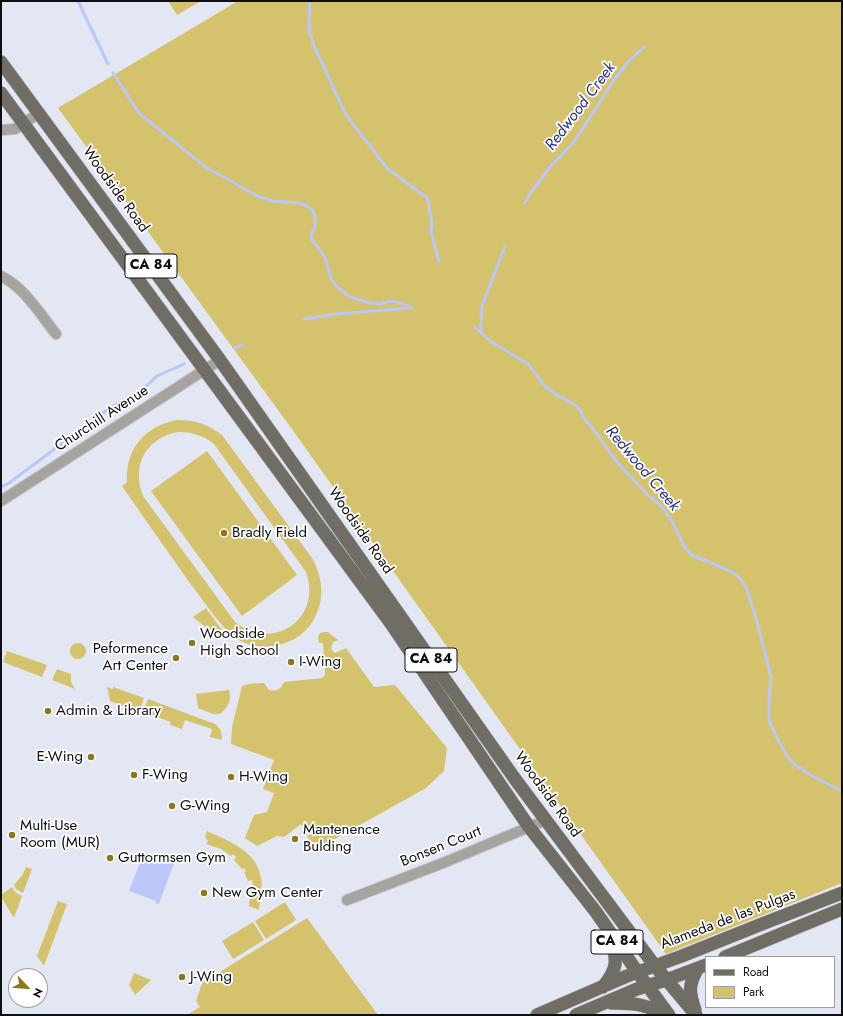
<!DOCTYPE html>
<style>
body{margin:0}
#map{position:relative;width:843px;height:1016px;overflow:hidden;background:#e3e7f3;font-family:Jost,sans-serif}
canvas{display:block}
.frame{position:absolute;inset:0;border:2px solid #0e0f13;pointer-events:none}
.legend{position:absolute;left:705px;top:956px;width:130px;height:52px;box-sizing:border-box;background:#fff;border:1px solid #9f9fa1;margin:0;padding:5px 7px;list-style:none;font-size:12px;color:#0e0f13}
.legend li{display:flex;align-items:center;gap:8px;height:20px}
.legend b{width:20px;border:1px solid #9f9fa1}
.north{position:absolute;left:8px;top:968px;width:40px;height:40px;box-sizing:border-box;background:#fff;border:1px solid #9f9fa1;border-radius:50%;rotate:116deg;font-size:11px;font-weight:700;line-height:16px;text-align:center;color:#0e0f13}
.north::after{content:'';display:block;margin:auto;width:14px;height:18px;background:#8a781c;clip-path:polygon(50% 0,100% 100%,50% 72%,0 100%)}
</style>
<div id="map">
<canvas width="843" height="1016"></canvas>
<div class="frame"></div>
<ul class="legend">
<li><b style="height:5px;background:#6f6d64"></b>Road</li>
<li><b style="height:11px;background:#d5c26c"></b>Park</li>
</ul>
<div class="north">N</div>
</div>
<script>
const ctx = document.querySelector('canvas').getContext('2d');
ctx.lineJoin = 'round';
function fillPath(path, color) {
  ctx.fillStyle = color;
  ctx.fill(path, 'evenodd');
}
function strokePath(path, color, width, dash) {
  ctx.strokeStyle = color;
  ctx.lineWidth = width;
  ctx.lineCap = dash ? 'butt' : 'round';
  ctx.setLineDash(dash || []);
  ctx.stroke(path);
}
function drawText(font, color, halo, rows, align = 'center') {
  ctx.font = font + ' Jost,sans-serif';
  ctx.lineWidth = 3.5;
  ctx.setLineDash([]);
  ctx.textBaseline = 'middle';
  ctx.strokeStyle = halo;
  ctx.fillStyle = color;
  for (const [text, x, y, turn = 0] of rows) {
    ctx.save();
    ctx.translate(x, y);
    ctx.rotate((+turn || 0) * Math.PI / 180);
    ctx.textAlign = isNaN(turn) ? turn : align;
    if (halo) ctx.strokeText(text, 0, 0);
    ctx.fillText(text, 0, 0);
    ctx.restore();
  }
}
const green = new Path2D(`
 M168,1H201L177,15Z
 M238,1H842V883L666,954L294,432L58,108Z
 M177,420C195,420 208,424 222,435L312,558C323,578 325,599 314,619C300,645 263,655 237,639C221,628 204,601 192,586C169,553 145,520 122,486L127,482C125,449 145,426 177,420ZM178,432C192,432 203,435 214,444L306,572C323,618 273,653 235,622L143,496C131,465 146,438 178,432Z
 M207,451L297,575L242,616L151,491Z
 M206,608L225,634L224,636L214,634L193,617Z
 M325,632H328L338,640L333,642L331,649L335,653L346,648L374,687L395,685L447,748L444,771L426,788L315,850L301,824L284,837L277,836L257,846L245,838L254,815L267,812L274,793L263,789L274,760L231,744L232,727L242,686L248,684L264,683L269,690C277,692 281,689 284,682L322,678L325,675V667H329V657H324L323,643H319L318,637L320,633Z
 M70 651a8 8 0 1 1 16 0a8 8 0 1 1-16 0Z
 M7,651L47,665L42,677L3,662Z
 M57,669L71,674V682L75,689L52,680Z
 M107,687L113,689V687L144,698L139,712L110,701Z
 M229,690C232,700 228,707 220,714H213L198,708L196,694Z
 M148,699L215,724C221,729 222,732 222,740L210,737L212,729L185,720L182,729L170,725L171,722L143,712Z
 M207,831C229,841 257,851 261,878C263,888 260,900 259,910L249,906L250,895L249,888L253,887L252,880L248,881L244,872L246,871L244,868L242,869L234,860L236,857L233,854L231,856L221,849L206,844L208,841L205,837Z
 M26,867L32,869L23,893L16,889L14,885L23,874Z
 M12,887L16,893L22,896L14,918L1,897V895Z
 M58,901L67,904L44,966L37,956Z
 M285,902L296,920L266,939L255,921Z
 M307,918L378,1015H187L200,1007L196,1001L202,983Z
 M253,922L264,940L233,959L222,941Z
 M134,973L151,980L135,995L129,985Z`);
const water = new Path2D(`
 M144,852L174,863L159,904L155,903L156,901L129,891Z`);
const stream = new Path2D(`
 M78,1L108,64
 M310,1L309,19L310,34L315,48L344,111L349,119L387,168L427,198L432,223L431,232L439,262
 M113,73L139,113L204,166L259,197L273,201L299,203L307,206L313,211L315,217V226L311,235L312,240L323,254L326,260L331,279L336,286L344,292L350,297L370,303L380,304L389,301L395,302L404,304L412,308
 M525,203L530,194L550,167L574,142L614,80L628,62L644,47
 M304,319L336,314L410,308
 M475,327L490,341L528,364L545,386L557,395L577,406L581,411L583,417L594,430L613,457L624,470L649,496L662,507L672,521L685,548L692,555L726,569L734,573L741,580L746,587L756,618L771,677L769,699V721L778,740L789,759L794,764L812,776L842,791
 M481,332V316L482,306L505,246
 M234,348L243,345
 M1,487L9,483L111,407L140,392L157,376L184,364`);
const minor = new Path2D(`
 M1,130L15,129L39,113
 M1,276C25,288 40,314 56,334
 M1,501L220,360
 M347,900L443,863L546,820`);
const major = new Path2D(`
 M1,62L220,360L515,779L655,966L696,1015
 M1,93L392,625L529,827L596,912L638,973L669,1015
 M725,957L842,909
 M603,987C618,968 617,962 612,939
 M611,1003C632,1003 647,1004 665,1015
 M695,1010C689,992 688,985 698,968
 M537,1015L627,976L682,956L767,922L842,893
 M576,1015L637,989L666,980L706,965`);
const markers = [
 [224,533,4,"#8a781c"],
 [192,643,4,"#8a781c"],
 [176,658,4,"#8a781c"],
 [291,662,4,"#8a781c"],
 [48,711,4,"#8a781c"],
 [91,757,4,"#8a781c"],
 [134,775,4,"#8a781c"],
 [231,777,4,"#8a781c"],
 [172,806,4,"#8a781c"],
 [12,835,4,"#8a781c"],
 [295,839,4,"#8a781c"],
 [110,858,4,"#8a781c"],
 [204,893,4,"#8a781c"],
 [182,977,4,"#8a781c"]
];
const shields = [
 [151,266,52],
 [431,660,52],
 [617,942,52]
];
const shieldNames = [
 ["CA 84",151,266],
 ["CA 84",431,660],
 ["CA 84",617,942]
];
const streetNames = [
 ["Woodside Road",115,190,54],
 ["Churchill Avenue",102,419,-33],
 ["Woodside Road",360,531,55],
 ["Woodside Road",547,795,54],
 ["Bonsen Court",441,847,-22],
 ["Alameda de las Pulgas",728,920,-21]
];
const poiNames = [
 ["Bradly Field",232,533],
 ["Woodside",200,634],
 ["High School",200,651],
 ["Peformence",168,649,"right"],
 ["Art Center",168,666,"right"],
 ["I-Wing",299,662],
 ["Admin & Library",56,711],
 ["E-Wing",83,757,"right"],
 ["F-Wing",142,775],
 ["H-Wing",239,777],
 ["G-Wing",180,806],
 ["Multi-Use",20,826],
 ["Room (MUR)",20,843],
 ["Mantenence",303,830],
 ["Bulding",303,847],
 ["Guttormsen Gym",118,858],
 ["New Gym Center",212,893],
 ["J-Wing",190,977]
];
const waterNames = [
 ["Redwood Creek",581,107,-53],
 ["Redwood Creek",642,469,50]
];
fillPath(green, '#d5c26c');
fillPath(water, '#bac7f7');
strokePath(stream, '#bac7f7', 3);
strokePath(minor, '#c1c4cf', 12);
strokePath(major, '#c1c4cf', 14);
strokePath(minor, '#a6a49f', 10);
strokePath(major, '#6f6d64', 13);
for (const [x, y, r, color] of markers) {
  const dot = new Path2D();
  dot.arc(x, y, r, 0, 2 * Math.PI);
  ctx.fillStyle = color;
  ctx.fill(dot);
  strokePath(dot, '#fff', 1.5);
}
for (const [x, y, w] of shields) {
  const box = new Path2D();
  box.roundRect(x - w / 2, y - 12, w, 24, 3);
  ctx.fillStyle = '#fff';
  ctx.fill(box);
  strokePath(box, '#0e0f13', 1);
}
drawText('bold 14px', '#0e0f13', null, shieldNames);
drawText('15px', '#0e0f13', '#fff', streetNames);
drawText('15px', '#0e0f13', '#fff', poiNames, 'left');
drawText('italic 16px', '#293189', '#fff', waterNames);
</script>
